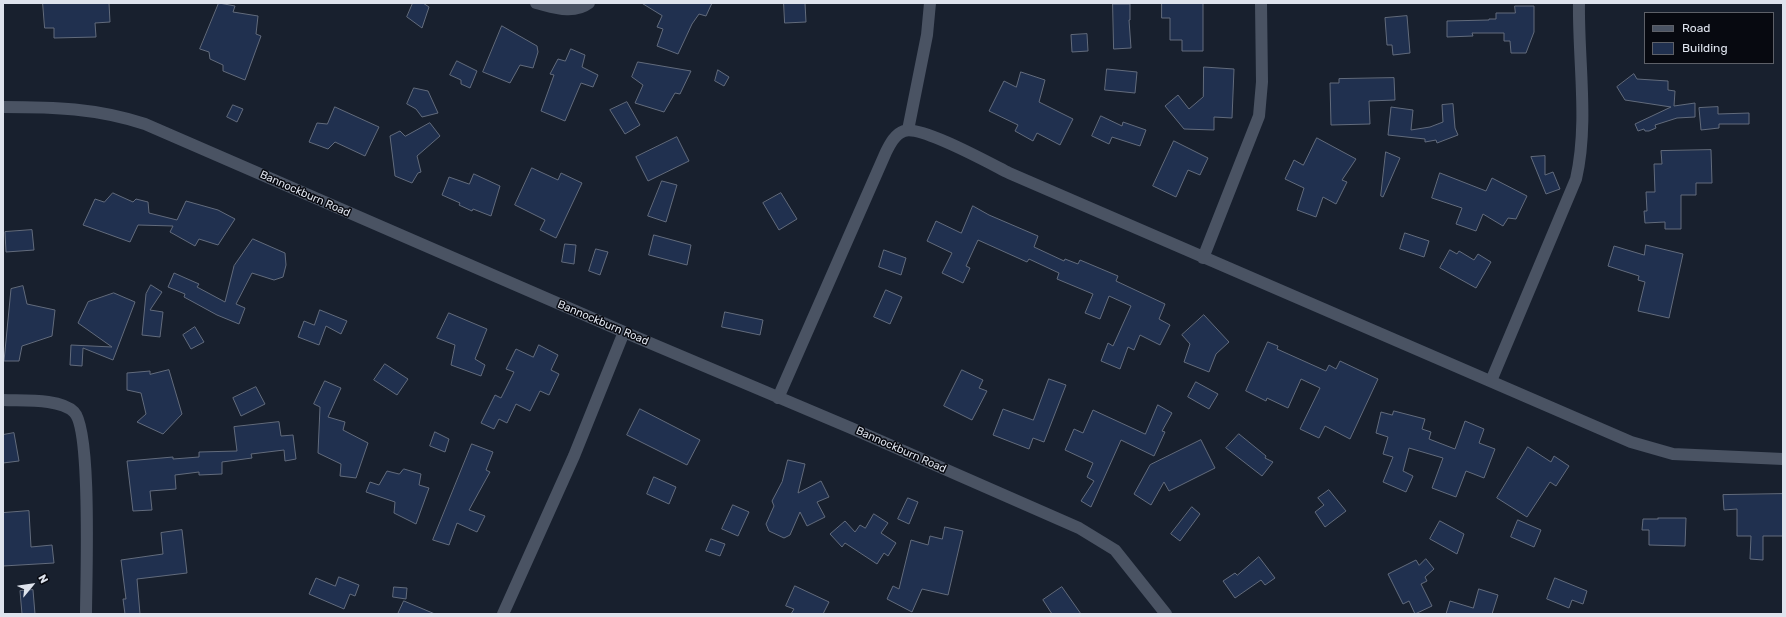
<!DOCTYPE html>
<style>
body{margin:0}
#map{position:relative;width:1786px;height:617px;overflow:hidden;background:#18202e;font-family:Rubik,sans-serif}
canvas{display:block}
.frame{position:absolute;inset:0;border:4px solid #dee3ed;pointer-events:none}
.legend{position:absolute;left:1644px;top:12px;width:130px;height:52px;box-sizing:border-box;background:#070910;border:1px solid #5d6068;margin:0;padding:5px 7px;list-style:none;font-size:12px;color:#dee3ed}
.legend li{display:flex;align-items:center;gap:8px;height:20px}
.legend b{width:20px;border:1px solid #5d6068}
.north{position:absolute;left:12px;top:565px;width:40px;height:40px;-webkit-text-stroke:3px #070910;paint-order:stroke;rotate:61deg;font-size:11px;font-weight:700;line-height:16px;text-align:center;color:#dee3ed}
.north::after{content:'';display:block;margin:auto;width:14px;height:18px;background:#dee3ed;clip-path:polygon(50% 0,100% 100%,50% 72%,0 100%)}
</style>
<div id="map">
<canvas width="1786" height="617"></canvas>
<div class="frame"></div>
<ul class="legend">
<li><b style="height:5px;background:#4a5363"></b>Road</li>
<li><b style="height:11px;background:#20304f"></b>Building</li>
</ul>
<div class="north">N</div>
</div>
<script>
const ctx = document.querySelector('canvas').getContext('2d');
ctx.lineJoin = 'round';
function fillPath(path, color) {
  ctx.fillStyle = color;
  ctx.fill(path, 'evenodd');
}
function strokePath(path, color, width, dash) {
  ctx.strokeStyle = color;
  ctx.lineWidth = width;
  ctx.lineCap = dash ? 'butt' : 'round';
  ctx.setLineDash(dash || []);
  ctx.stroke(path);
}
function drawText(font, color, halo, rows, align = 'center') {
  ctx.font = font + ' Rubik,sans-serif';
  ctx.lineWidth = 3;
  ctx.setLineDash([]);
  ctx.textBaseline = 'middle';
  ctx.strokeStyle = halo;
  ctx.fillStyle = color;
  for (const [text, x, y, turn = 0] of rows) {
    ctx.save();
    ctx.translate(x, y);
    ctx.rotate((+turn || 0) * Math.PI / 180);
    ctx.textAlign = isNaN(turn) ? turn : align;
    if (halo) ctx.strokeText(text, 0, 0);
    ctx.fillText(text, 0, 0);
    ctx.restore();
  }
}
const building = new Path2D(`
 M43,3H109L110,22L95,23L96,37L54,38V28H45Z
 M219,3L235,6L233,12L258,16L256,34L261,36L245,80L223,71V65L210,59L209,52L200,49Z
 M413,3H423L429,7L422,28L407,17Z
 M642,3H712L706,16L699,14L692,24L678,54L657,46L663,29L657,27L662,16Z
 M784,3H805L806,22L785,23Z
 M1162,3H1203V51H1182V40H1170V18H1162Z
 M1113,4H1130V20H1129L1131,48L1114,49Z
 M1515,6H1534V32L1526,53H1511L1510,41H1504V33H1472L1473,36L1447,37V21L1489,20V19H1496V13H1515Z
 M1407,16L1410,53L1393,55L1392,45H1387L1385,18Z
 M502,26L537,46L538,52L533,68L520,65L510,83L483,72Z
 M1087,34L1088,51L1072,52L1071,35Z
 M571,49L585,55L582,67L598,75L593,87L581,83L565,121L541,111L554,75L550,74L558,59L565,61Z
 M457,61L477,71L470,88L461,84V80L450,75Z
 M638,62L691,71L680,94L675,93L664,112L635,103L643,85L632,77Z
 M1204,67L1234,69L1232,118L1214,117V130L1184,129L1165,106L1178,95L1189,109L1203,97Z
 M1107,69L1137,72L1135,93L1105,90Z
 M718,70L729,77L724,86L715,81Z
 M1021,72L1045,80L1039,102L1073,119L1060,145L1037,133L1033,141L1015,131L1018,125L989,111L1004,81L1016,87Z
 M1634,74L1637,79L1668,81V90L1675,91L1674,106L1695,103V117L1677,118L1655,125L1656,128L1649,131H1645L1644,129L1638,131L1635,124L1671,107L1625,100L1617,87Z
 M1394,78L1395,100L1369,101L1370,124L1331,125L1330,83H1339V79Z
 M414,88L428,91L438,113L422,117L416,109L407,104Z
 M627,102L640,125L625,134L610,110Z
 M1453,104L1455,128L1458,135L1437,143L1436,140L1425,142V139L1388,135L1391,107L1413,110L1411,130L1430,127L1443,122L1442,105Z
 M233,105L243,109L237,122L227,117Z
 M335,107L379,127L365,156L335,142L328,149L309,142L317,123L327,124Z
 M1718,107V114L1749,113V124H1719V128L1701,130L1699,108Z
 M1101,116L1122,126L1123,122L1146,130L1140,146L1112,137L1109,144L1092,136Z
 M430,123L440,136L417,156L421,172L418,173L412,183L395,176L390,136L400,131L405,136Z
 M677,137L689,161L648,181L636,157Z
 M1317,138L1356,159L1342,180L1347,182L1336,204L1323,197L1316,217L1297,210L1304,188L1285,179L1294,160L1303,165Z
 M1174,141L1208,158L1200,175L1188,170L1176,197L1153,186Z
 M1711,150L1712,183H1696V195H1681V229H1665V222L1645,223L1644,211H1647L1646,192H1655L1654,164H1662L1661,151Z
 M1386,152L1400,158L1383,197L1381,196Z
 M1545,156V175L1553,172L1560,189L1546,194L1531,157Z
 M532,168L558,180L561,173L582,183L556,238L540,230L545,220L515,205Z
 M1440,173L1486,191L1492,178L1527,196L1516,219L1508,218L1503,226L1483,214L1476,231L1456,224L1462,208L1432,198Z
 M474,174L500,186L491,216L473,209L472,211L459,205L460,203L442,195L449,177L469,184Z
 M662,181L677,185L666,222L648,216Z
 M113,193L133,202L136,199L148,202L149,213L177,220L186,201L218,210L235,219L218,245L199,239L195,246L170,232L173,226L138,225L130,242L83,225L95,199L104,202Z
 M781,193L797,219L779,230L763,203Z
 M973,206L989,215L1038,236L1034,247L1064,261L1065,259L1078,264L1080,260L1118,276L1116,281L1165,304L1159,319L1170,325L1160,345L1140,335L1134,350L1128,347L1120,369L1101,361L1108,343L1113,346L1131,306L1109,296L1100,319L1085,313L1093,294L1057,279L1059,273L1029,259L1027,262L978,240L966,266L970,268L963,283L942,273L952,253L927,241L936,221L961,233Z
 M32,230L34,250L6,252L5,232Z
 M1405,233L1429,241L1424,257L1400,249Z
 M654,235L691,245L687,265L649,255Z
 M253,239L285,253L286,265L283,277L274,280L252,273L236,304L245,308L239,324L217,315L184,297L185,294L168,287L174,273L199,284L197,287L225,302L234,266Z
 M565,244L576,245L574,264L562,262Z
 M1646,245L1683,254L1669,318L1638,311L1645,282L1638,280L1639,276L1608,266L1614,246L1644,255Z
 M596,249L608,252L600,275L589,271Z
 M884,250L906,258L901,275L879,267Z
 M1450,250L1457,254L1459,251L1474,260L1478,254L1491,262L1476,288L1440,268Z
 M151,285L162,292L150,310L163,312L160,337L142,335L146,294Z
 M23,286L27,304L55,310L52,336L22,346L19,361H4L11,289Z
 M886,290L902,297L890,324L874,317Z
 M114,293L135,302L113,360L83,348L82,366L70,365L71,345L112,347L78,323L88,302Z
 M320,310L347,321L341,334L326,326L319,345L298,337L304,321L314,325Z
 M725,312L763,320L760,335L722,327Z
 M449,313L487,329L475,359L485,365L481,376L451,365L455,345L437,338Z
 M1204,315L1229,342L1216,354L1209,372L1184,362L1190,344L1182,335Z
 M195,327L204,342L191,349L183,335Z
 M1268,342L1278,346L1277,349L1326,371L1329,365L1336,369L1340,361L1378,379L1350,439L1325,426L1319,438L1300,429L1320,388L1301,379L1288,408L1267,398L1266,401L1246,391Z
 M539,345L558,355L551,370L559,374L549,395L540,391L530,411L516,404L507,423L499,419L494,429L481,423L495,395L501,398L514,372L506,369L516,349L533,357Z
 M385,364L408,379L397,395L374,380Z
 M169,370L182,414L163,434L137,422L146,414L141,393L127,390V373L150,371V374Z
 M962,370L983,380L979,388L987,391L972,420L944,406Z
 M1049,379L1066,385L1044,442L1033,438L1029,449L993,435L1003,409L1033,420Z
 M325,381L341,388L328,417L345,422L343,430L368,443L356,478L340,476L341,464L318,453L320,407L314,404Z
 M1196,382L1218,394L1209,409L1188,397Z
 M256,387L265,404L241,416L233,398Z
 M1158,405L1172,413L1162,431L1165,432L1154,456L1121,440L1091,507L1081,501L1094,481L1087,477L1093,463L1065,450L1074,429L1083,433L1093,410L1145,434Z
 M640,409L700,440L687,465L627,435Z
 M1394,411L1425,419L1422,429L1431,432L1429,439L1455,449L1465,421L1484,429L1479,443L1495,449L1484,478L1466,471L1456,497L1432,488L1443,458L1409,448L1403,471L1413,476L1406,492L1383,482L1393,457L1383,454L1388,437L1376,433L1381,412L1392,415Z
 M279,422L281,436L293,435L296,459L285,461L284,450L251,454L252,458L222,462V474L199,475V472L175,475L176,489L150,491L152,510L133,511L127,461L173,457V459L199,457V452L237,451L234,427Z
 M435,432L449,439L445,452L430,446Z
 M14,433L19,461L3,463V435Z
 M1239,434L1266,456L1265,458L1273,462L1262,476L1226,448Z
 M1201,440L1215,468L1169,491L1164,482L1151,505L1134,494L1150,465Z
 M472,444L493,452L486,470L490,472L469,510L485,516L477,532L457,523L449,545L433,540Z
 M1528,447L1551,462L1554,456L1569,466L1556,486L1550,482L1527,517L1497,498Z
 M788,460L805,464L798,493L821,481L829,497L817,502L825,517L807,526L800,512L790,535L784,538L769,531L766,524L774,506L772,501L782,482Z
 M404,469L421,474L419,485L429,488L416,524L394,513L395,502L366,492L370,482L379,485L387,471L399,474Z
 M654,477L676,487L669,504L647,494Z
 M1329,490L1346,511L1325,527L1315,512L1324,505L1318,498Z
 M1783,494V536H1763V560L1750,559L1751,536H1737V509L1724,510L1723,495Z
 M908,498L918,502L909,524L898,519Z
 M733,505L749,512L738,536L722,529Z
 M1192,507L1200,514L1180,541L1171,534Z
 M29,511L31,547L52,545L54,563L3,566V513Z
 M874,514L888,523L881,533L896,543L888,556L884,553L877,564L845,543L842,547L830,534L845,521L855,532L860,525L865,528Z
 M1658,518H1686L1685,546L1649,545V530H1642L1643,519H1658Z
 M1518,520L1541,530L1534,547L1511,537Z
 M1440,521L1464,534L1457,554L1430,539Z
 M945,527L963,531L948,595L922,589L912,612L887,599L893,586L899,589L911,540L928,545L930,536L942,539Z
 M182,530L187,573L137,579L140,614H125L123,599H126L121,560L163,554L161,533Z
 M711,539L725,544L720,556L706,551Z
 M1259,557L1275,578L1265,585L1261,580L1235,598L1223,581L1235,573L1237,575Z
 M1426,559L1434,569L1425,577L1427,581L1421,584L1432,606L1415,614L1409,601L1403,604L1388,574L1416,560L1419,565Z
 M339,577L359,585L355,596L350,594L344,609L309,594L316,578L335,586Z
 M1555,578L1587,591L1583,604L1572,600L1569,608L1547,599Z
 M795,586L829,602L823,614H791L794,609L786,606Z
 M394,587L407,588L406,599L393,597Z
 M1062,587L1081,614H1052L1043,600Z
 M1479,589L1498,595L1492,614H1446L1450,601L1473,608Z
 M33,590L35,614H22L20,591Z
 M404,601L435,614H398Z`);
const minor = new Path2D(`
 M536,3C553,7 573,15 589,3
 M3,107C54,107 96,108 145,124L624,332L851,428L1079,528L1115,550L1166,614
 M908,130L927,35L930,3
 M1203,258L1259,116L1262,82L1261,3
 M1491,381L1576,179C1589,123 1578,60 1579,3
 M778,398L886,152C890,144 895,134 904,131C921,125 991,164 1009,173L1631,442L1673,454L1783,459
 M3,400C22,401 60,398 74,412C92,430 86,581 86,614
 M503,614L574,456L624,332`);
const streetNames = [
 ["Bannockburn Road",305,194,24],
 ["Bannockburn Road",603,323,23],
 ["Bannockburn Road",901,450,24]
];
fillPath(building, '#20304f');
strokePath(building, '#626b7c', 1);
strokePath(minor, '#4a5363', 12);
drawText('11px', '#dee3ed', '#070910', streetNames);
</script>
